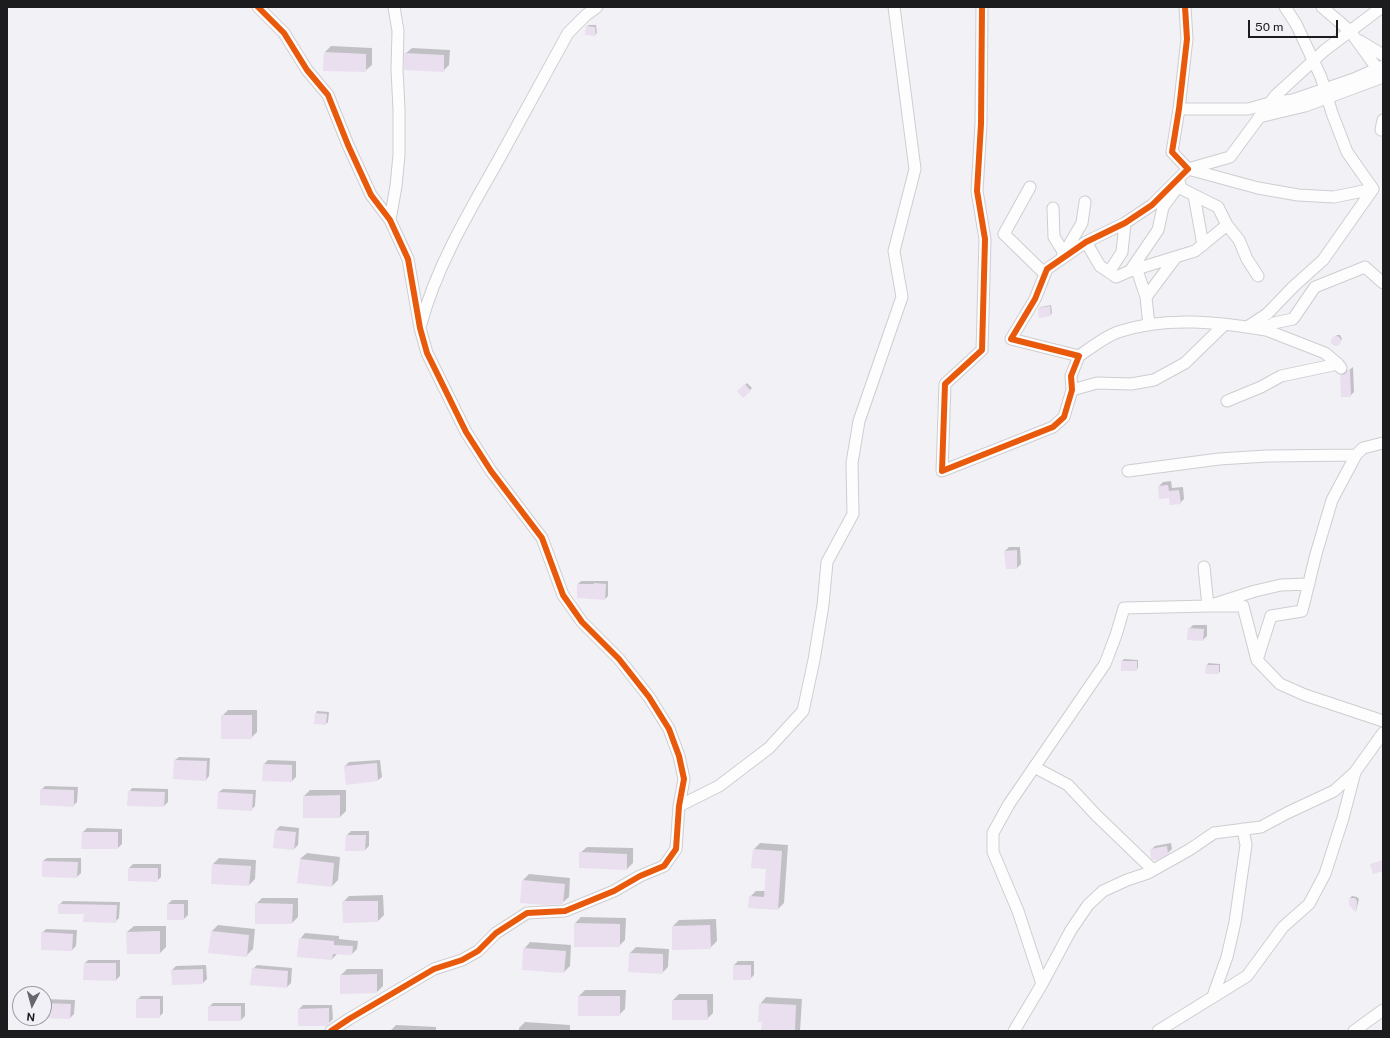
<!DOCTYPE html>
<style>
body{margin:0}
#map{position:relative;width:1390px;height:1038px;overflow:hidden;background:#f2f1f6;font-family:"Public Sans",sans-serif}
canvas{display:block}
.frame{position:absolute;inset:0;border:8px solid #1c1c1e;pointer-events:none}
.north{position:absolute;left:12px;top:986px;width:40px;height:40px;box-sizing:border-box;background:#f1f0f7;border:1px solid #9c9ba0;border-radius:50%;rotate:186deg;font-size:11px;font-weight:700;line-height:16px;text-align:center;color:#1c1c1e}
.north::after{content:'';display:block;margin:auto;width:14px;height:18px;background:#67676a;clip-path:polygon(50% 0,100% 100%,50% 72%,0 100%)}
.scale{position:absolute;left:1248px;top:20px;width:90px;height:18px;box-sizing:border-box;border:2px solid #1c1c1e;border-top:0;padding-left:5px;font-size:12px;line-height:14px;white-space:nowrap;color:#1c1c1e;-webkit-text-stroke:3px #f1f0f7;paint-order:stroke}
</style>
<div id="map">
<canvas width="1390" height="1038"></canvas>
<div class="frame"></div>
<div class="north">N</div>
<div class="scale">50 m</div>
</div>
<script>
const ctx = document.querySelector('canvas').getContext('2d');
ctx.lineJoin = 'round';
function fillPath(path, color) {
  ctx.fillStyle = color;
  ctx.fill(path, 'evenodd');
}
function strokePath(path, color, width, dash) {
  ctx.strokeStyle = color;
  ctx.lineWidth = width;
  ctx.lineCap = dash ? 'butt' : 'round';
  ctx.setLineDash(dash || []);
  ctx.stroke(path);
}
const shadow = new Path2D(`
 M589,25H596L597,33L595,35L587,26Z
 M331,46L372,48V65L365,71L325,52Z
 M412,48L450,50L449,65L443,71L405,54Z
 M1051,305L1052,313L1051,315L1039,308L1041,307Z
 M1337,335H1340L1342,339L1338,345L1333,344L1332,341Z
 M1353,367L1354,392L1350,396L1341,375L1345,371L1349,370Z
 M747,383L752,388L743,397L739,391Z
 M1171,481L1172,488L1183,487L1184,499L1180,503L1170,497L1160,498L1159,486L1163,482Z
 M1009,547H1020L1021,564L1017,568L1005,551Z
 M581,581H608V596L605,599L578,584Z
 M1193,625H1207V636L1203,640L1189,629Z
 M1124,659L1138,660V668L1136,670L1122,661Z
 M1208,663L1220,664V672L1218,673L1207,665Z
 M228,710H257V732L251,738L222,716Z
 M317,711L329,712L328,722L326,724L316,713Z
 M179,757L210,758L209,776L206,780L175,760Z
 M268,760L296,761V777L292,781L264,764Z
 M380,760L382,777L378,780L345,766L349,762Z
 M45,786L78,787L77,802L73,806L41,790Z
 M132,788L168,789V802L164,806L129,792Z
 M223,789L256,790L255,806L251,810L219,792Z
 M310,790H346V811L340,817L304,796Z
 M280,826L299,828L298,845L294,849L276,830Z
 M87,828L122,829V844L118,848L83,832Z
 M351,831H369V846L365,850H346L347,835Z
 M760,843L788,845L784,903L778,909L750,897L756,891H765L767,868L754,849Z
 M1171,843L1172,849L1168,853L1151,850L1155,846Z
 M587,847L633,848V863L627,869L580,853Z
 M307,853L340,857L338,880L332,886L300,859Z
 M47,858H81V873L77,877L43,861Z
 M219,858L256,860L255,879L249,885L212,883L213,864Z
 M133,864H161V877L158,880H129V868Z
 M529,874L570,878L569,897L562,903L523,880Z
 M383,895L384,915L378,921L343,902L349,896Z
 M1352,896L1357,897L1359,899L1356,911L1350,905V898Z
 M262,898H298V917L292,923L256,904Z
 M172,900H188V915L184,919L168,904Z
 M63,901L120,902L119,918L115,922L85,913L59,905Z
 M581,917L626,918L625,940L619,946L575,923Z
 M716,919L717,941L710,948L673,926L679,920Z
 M218,925L255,929L253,949L246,956L210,952L212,931Z
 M134,926H166V947L160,953L127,932Z
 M46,929L77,930L76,946L72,950L42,949V933Z
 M305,933L339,936V939L358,941L357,949L352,954L338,953L332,959L300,939Z
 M530,942L571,945L570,966L564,972L524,949Z
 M636,947L669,949L668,967L662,973L630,953Z
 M88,960H120V976L116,980L85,963Z
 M738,961H754V975L750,979L734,965Z
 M206,965L207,979L203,983L172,970L176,966Z
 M257,965L292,968L291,983L287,987L253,969Z
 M347,969H383V986L377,992L341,975Z
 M585,990H626L625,1009L619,1015L579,996Z
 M679,994H713V1013L707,1019L673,1000Z
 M141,996H163V1013L159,1017L137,1000Z
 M766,997L802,999L800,1031H762L763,1021L760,1004Z
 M44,999L75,1000L74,1014L70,1018L44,1017Z
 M213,1003H245V1016L241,1020L209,1007Z
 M303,1005H332L333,1019L329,1023L299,1009Z
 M525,1022L570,1025V1031H519V1028Z
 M396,1025L436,1027V1031H390Z`);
const building = new Path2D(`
 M586,26L595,27L596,36L585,35Z
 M324,52L366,54V72L323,71Z
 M404,53L444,55V72L404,70Z
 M1050,306L1051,316L1039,318L1038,308Z
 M1331 341a5 5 0 1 1 10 0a5 5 0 1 1-10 0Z
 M1348,370H1350L1351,397H1341L1340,375L1345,374Z
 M745,384L751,391L743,398L737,391Z
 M1168,485L1169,491L1179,490L1181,504L1170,505L1169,498L1159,499L1158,486Z
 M1017,550V569H1006L1004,551Z
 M594,583L606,584L605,600L577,598V584H594Z
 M1188,628L1204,629L1203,641L1187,640Z
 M1121,661H1137V671H1121Z
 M1206,665H1219V674H1205Z
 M315,713L327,714L326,725L314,724Z
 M221,715H252V739H221Z
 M174,760L207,761L206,781L173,779Z
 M377,763L378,781L346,785L344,766Z
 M263,764L292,765V782L262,781Z
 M40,789L74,790V807L40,805Z
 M128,791L165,792L164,807L127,806Z
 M218,792L253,794L252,811L217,809Z
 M340,795V818H303V796Z
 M275,830L296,832L294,850L273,848Z
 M82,832H118V849H81Z
 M346,835H366L365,851H345Z
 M1167,846L1168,854L1157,860H1153L1151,858L1150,849Z
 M753,849L782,851L778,910L748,908L749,896L764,897L766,869L751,868Z
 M579,852L627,854V870L579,868Z
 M300,859L334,863L332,887L297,883Z
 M1383,860V871L1373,874L1370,864Z
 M42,861L78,862L77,878L42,877Z
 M212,864L251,866L249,886L211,884Z
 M128,868H158V882L128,881Z
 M522,880L565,884L563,904L545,905L520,903Z
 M1349,898H1355L1357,901L1356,913L1349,905Z
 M342,901H378V922L343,923Z
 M255,903L293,904L292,924H255Z
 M58,904L117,905L116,923L83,922L84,914H58Z
 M167,904H184V920H167Z
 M574,923L620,924V947H574Z
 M710,925L711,949L672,950V926Z
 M160,931V954H127L126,932Z
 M211,931L249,935L247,957L208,953Z
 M41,932L73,934L72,951L41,950Z
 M299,938L334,941V945L353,946L352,955L333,954L332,960L297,957Z
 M523,948L566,951L564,973L522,970Z
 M629,953L663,954V974L628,972Z
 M84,963H116V981L83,980Z
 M733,965H751V980H733Z
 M252,968L288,971L287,988L250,985Z
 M203,969V984L172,985L171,970Z
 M377,974V993L340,994V975Z
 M578,996H620V1016H578Z
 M136,999H160V1018H136Z
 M672,1000H707L708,1020H672Z
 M44,1003L71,1004L70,1019L44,1018Z
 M759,1003L796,1005L795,1031H761L762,1022H758Z
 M208,1006H241V1021H208Z
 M329,1008V1024L327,1026H298V1009Z`);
const minor = new Path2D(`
 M258,7L284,33L307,70L328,95L348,145L371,195L390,220L408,259L420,328L427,353L466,432L491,471L542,538L563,595L582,622L619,659L649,697L669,729L679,756L684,779L679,806L676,849L664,866L640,876L614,891L565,911L527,913L496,933L478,951L462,960L434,969L349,1019L331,1031
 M982,7L981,124L977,191L985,239L982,350L945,384L942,471L1053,427L1064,417L1072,390L1071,376L1079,356L1011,339L1035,299L1047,269L1086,242L1125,223L1152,205L1188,169L1172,152L1179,109L1187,39L1185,7
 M1285,7L1296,24L1321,77L1332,113L1347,152L1373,189
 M1322,7L1350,31L1381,74
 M1360,41L1383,55
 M1179,109H1248L1270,103L1293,100L1354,79L1383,66
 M1259,117L1305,106L1383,77
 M1381,130L1383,120
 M1180,184L1163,207L1158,230L1130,271L1195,251L1227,225
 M1030,187L1004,234L1045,274
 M1178,187L1218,207L1227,225L1239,240L1247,259L1258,276
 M1373,189L1334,197L1298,195L1258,188L1188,169L1230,157L1275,96L1325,50L1382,7
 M1194,195L1203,245
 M1053,208L1054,237L1064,253
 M390,220L396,186L399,155V109L397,70L398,31L394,7
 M1086,242L1100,266L1116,277L1130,271
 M1062,257L1082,223L1085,202
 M1137,270L1146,297
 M1109,272L1122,252L1125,223
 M421,324C437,265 469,212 499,159C522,117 545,75 568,33L586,15L597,7
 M1149,325L1146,297L1176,257
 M1266,325V330L1325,353L1338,364
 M1247,327L1267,314L1293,287L1323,260L1373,189
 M1079,356C1089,349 1106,336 1118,332C1165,316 1218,322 1266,330L1274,323L1293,319L1315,287L1365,267L1383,283
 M1072,390L1097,383L1131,384L1154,380L1185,363L1224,325
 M1227,401L1261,387L1281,376L1338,364L1341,368
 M1128,471L1219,459L1267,456L1356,455
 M1204,567L1208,606H1243L1257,660L1280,684L1305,695L1383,721
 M1257,660L1271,616L1302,611L1316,554L1332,500L1356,455L1363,448L1383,443
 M1034,767L1068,785L1096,815L1153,870
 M679,806L719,786L769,748L803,711L814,660L823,605L827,562L853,514L852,463L859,421L902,297L894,251L915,169L894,7
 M1042,984L1018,911L993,852V833L1009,804L1105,664L1116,635L1124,608L1208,606L1255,591L1281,585L1309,584
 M1213,996L1227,957L1235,922L1246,845L1243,829
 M1014,1031L1042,984L1071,930L1088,905L1103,891L1127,880L1148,873L1189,850L1214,833L1261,827L1287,813L1334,791L1355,772L1383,733
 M1158,1031L1247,976L1283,927L1309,904L1325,874L1343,818L1355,772
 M1354,1031L1383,1010`);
const cycleway = new Path2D(`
 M258,7L284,33L307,70L328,95L348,145L371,195L390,220L408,259L420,328L427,353L466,432L491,471L542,538L563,595L582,622L619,659L649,697L669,729L679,756L684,779L679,806L676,849L664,866L640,876L614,891L565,911L527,913L496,933L478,951L462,960L434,969L349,1019L331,1031
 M982,7L981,124L977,191L985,239L982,350L945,384L942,471L1053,427L1064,417L1072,390L1071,376L1079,356L1011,339L1035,299L1047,269L1086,242L1125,223L1152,205L1188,169L1172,152L1179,109L1187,39L1185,7`);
fillPath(shadow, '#0003');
fillPath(building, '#e9dfee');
strokePath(minor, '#cecdd0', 13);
strokePath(minor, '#fdfdfe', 11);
strokePath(cycleway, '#e8590c', 6);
</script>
